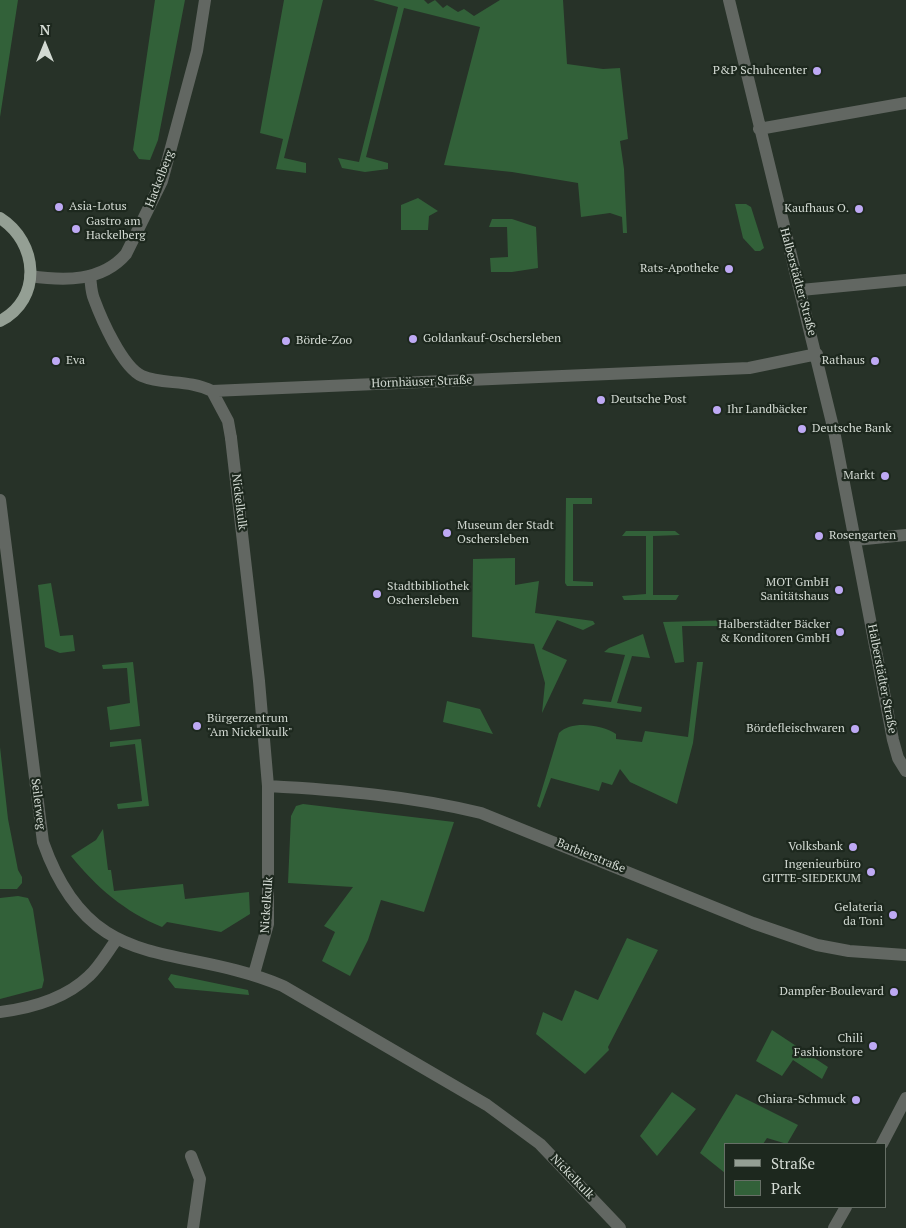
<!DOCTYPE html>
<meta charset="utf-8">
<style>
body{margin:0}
#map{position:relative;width:906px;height:1228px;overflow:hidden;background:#273228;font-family:"PT Serif",serif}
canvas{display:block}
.legend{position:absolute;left:724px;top:1143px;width:162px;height:65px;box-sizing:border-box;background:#1d281e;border:1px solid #666f66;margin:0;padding:6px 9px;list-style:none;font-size:15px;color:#d3dad3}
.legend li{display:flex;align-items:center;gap:10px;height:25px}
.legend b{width:25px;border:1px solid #666f66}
.north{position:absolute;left:20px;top:20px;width:50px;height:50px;-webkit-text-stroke:4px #1d281e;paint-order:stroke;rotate:0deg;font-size:14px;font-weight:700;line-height:20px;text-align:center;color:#d3dad3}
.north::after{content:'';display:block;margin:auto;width:18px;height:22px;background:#d3dad3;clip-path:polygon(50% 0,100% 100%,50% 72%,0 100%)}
</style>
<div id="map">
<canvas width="906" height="1228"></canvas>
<ul class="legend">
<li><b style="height:6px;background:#949f94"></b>Straße</li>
<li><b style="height:14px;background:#326139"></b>Park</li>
</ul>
<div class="north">N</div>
</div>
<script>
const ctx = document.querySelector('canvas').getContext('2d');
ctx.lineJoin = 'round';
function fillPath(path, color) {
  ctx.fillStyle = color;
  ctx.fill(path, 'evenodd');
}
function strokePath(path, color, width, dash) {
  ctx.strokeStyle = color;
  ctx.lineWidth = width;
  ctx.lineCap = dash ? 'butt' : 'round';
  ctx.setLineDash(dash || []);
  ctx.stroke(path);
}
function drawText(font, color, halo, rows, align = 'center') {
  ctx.font = font + ' "PT Serif",serif';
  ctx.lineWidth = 4.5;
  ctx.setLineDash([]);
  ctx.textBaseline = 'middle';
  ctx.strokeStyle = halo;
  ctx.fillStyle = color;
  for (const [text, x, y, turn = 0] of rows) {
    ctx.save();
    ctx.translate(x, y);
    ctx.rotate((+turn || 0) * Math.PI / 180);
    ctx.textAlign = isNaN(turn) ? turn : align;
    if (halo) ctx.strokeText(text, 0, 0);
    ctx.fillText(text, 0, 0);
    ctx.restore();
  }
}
const green = new Path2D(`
 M0,0H18L0,117Z
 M155,0H185L158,140L150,160L139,159L133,150Z
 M284,0H323L284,158L306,163V173L276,169L283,139L260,133Z
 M373,0H424L428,4L435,0L443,8L447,5L458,12L464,9L474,16L500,0H563L567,64L603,69L620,68L628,139L620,141L624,169L627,233H623L622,217L610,213L581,217L578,183L512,172L444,165L480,27L404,8L366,157L388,163V169L365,172L342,168L338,158L359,162L398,7Z
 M418,198L438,211L429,216L428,230H401V205Z
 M735,204H746L751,207L764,248L760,251H755L743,238Z
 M492,219H512L536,227L538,268L512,272H491L490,258L508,257L507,227H489Z
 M566,498H592V504H573V581L593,582V586H567L565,583Z
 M626,531H675L680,535L653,536V595H679L676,600H624L622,596L646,594V536H622Z
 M515,558V585L539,581L535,613L593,621L595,624L583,630L557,620L542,649L567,660L542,713L545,683L534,644L472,637L473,559Z
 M51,583L60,636L73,635L75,651L60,653L45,647L38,585Z
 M734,620L733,626H682L684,662L675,663L663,622Z
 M643,634L650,658L632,656L617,703L642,707L641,712L582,704L584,699L611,702L625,655L604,652L609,648Z
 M133,662L140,726L110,730L107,707L130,703L127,668L103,669L102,665Z
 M697,662H703L693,743L677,804L630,782L620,769L612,785L602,782L599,791L551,778L540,808L537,806L559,733C572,720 602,725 616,734V739L642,742L645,731L688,737Z
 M447,701L480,709L493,734L443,722Z
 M141,739L149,806L118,809L117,804L142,801L135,744L110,747V742Z
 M0,747L8,819L18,870L22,877V883L17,889H0Z
 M303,804L454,822L424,912L381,900L368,940L350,976L322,961L335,932L324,926L353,887L288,883L291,816L296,806Z
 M103,829L108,870H111L114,891L183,884L185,899L249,892L250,914L221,932L167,922L162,927C125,912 96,887 71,856L96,840Z
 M18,896L28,898L33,909L44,980L42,988L0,999V898Z
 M627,938L658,950L608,1047L609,1050L585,1074L536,1034L543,1012L562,1021L575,990L598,1000Z
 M171,974L248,990L249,995L175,988L168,979Z
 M772,1030L828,1067L822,1079L793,1060L782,1076L756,1061Z
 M672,1092L696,1109L657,1156L640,1136Z
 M736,1094L798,1125L787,1144L767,1138L763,1144H725V1173L700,1153Z`);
const pedestrian = new Path2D(`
 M729,0L834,431L893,740L898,758L906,771
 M759,129L906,103
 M90,276C91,283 91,292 94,299C101,318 122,367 142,376C162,385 189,379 212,391L749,368L817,354
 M801,290L906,280
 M212,391L228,421L231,438
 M855,540L906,535`);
const minor = new Path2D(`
 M30,276C64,281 102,282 126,254L162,181L197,51L205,0
 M231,438L259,681L268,786V924L254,974
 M0,500L43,842C91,978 176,941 283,986L487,1105L540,1144L620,1228
 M268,786C340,790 411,796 481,813L753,923L817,945L849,951L906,955
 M0,1012C32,1008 65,999 89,976C100,966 108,951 117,939
 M882,1144L906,1098
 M191,1156L200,1179L193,1228
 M834,1228L846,1207`);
const primary = new Path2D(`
 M0,218C38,242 43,299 0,321`);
const markers = [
 [817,71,5,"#bea9f4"],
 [59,207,5,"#bea9f4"],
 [859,209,5,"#bea9f4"],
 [76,229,5,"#bea9f4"],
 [729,269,5,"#bea9f4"],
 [413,339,5,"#bea9f4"],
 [286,341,5,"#bea9f4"],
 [56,361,5,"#bea9f4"],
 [875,361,5,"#bea9f4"],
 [601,400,5,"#bea9f4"],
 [717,410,5,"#bea9f4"],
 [802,429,5,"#bea9f4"],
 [885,476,5,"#bea9f4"],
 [447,533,5,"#bea9f4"],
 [819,536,5,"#bea9f4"],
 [839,590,5,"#bea9f4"],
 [377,594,5,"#bea9f4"],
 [840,632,5,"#bea9f4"],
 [197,726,5,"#bea9f4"],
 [855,729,5,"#bea9f4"],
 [853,847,5,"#bea9f4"],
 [871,872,5,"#bea9f4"],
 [893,915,5,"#bea9f4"],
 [894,992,5,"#bea9f4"],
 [873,1046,5,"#bea9f4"],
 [856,1100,5,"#bea9f4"]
];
const poiNames = [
 ["P&P Schuhcenter",807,71],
 ["Asia-Lotus",69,207,"left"],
 ["Kaufhaus O.",849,209],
 ["Gastro am",86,222,"left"],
 ["Hackelberg",86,236,"left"],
 ["Rats-Apotheke",719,269],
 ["Goldankauf-Oschersleben",423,339,"left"],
 ["Börde-Zoo",296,341,"left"],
 ["Eva",66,361,"left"],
 ["Rathaus",865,361],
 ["Deutsche Post",611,400,"left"],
 ["Ihr Landbäcker",727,410,"left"],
 ["Deutsche Bank",812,429,"left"],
 ["Markt",875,476],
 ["Museum der Stadt",457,526,"left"],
 ["Oschersleben",457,540,"left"],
 ["Rosengarten",829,536,"left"],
 ["MOT GmbH",829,583],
 ["Sanitätshaus",829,597],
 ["Stadtbibliothek",387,587,"left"],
 ["Oschersleben",387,601,"left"],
 ["Halberstädter Bäcker",830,625],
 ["& Konditoren GmbH",830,639],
 ["Bürgerzentrum",207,719,"left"],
 ["\"Am Nickelkulk\"",207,733,"left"],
 ["Bördefleischwaren",845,729],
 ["Volksbank",843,847],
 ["Ingenieurbüro",861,865],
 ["GITTE-SIEDEKUM",861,879],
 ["Gelateria",883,908],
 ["da Toni",883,922],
 ["Dampfer-Boulevard",884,992],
 ["Chili",863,1039],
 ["Fashionstore",863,1053],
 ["Chiara-Schmuck",846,1100]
];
const streetNames = [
 ["Hackelberg",160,179,-69],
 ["Halberstädter Straße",798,282,75],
 ["Hornhäuser Straße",422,382,-2],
 ["Nickelkulk",239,502,83],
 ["Halberstädter Straße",882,679,79],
 ["Seilerweg",38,804,83],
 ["Barbierstraße",591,856,22],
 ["Nickelkulk",267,905,-86],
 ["Nickelkulk",572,1177,46]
];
fillPath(green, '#326139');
strokePath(pedestrian, '#626762', 12);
strokePath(minor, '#626762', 12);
strokePath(primary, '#949f94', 12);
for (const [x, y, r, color] of markers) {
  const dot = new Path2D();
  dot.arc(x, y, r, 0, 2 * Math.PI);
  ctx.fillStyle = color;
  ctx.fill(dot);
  strokePath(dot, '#1d281e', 2);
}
drawText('12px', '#d3dad3', '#1d281e', poiNames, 'right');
drawText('12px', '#d3dad3', '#1d281e', streetNames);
</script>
